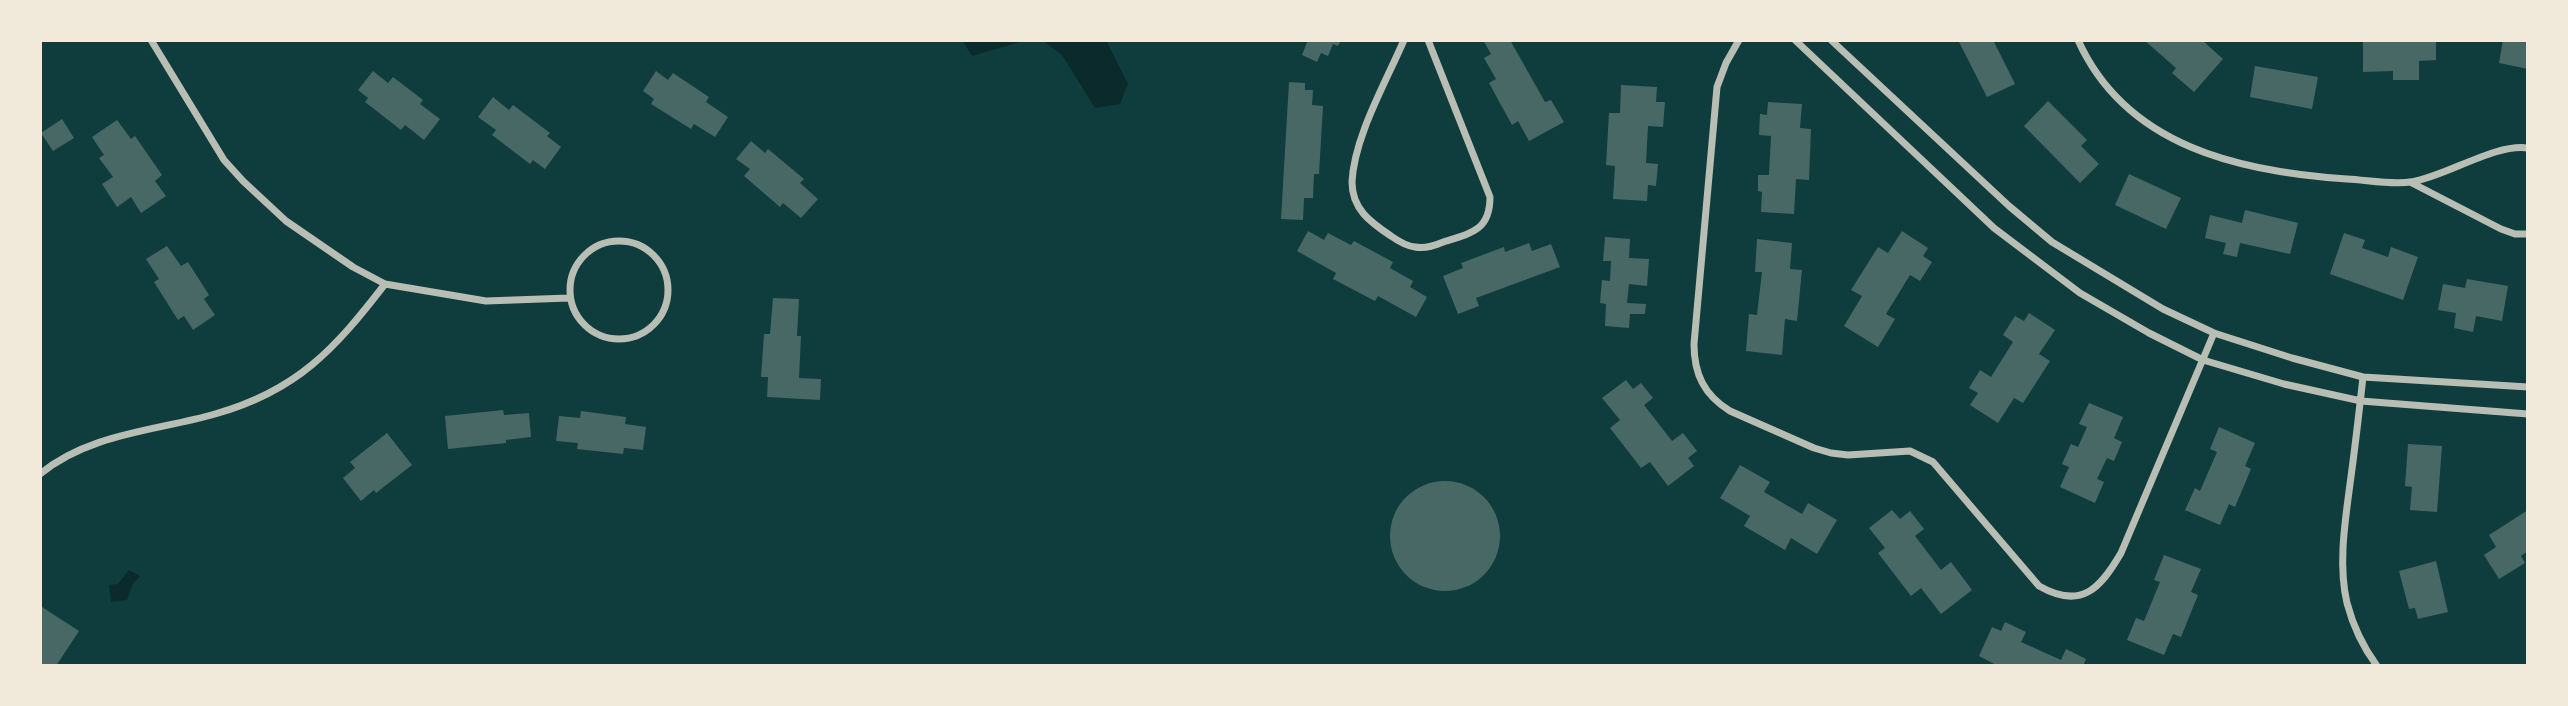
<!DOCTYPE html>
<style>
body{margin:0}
#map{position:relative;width:2568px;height:706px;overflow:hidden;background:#0f3d3e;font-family:Roboto,sans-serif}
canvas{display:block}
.frame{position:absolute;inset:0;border:42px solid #f1e9da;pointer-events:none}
</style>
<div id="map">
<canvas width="2568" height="706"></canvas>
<div class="frame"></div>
</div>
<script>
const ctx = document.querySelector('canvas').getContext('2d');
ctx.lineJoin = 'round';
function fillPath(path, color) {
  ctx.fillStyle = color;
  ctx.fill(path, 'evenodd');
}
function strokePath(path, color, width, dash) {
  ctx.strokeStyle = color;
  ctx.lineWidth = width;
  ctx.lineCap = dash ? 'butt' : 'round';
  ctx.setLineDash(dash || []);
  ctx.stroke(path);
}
const water = new Path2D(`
 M962,40H1027L972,56Z
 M1042,40H1106L1128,84L1120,104L1095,108L1062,55Z
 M129,570L140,576L132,585L127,600L111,602L109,585L118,584Z`);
const building = new Path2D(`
 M1308,40H1341L1338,46L1333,44L1328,56L1321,53L1317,62L1302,55Z
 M1483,40H1510L1545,102L1551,100L1564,122L1529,141L1518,121L1512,125L1489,83L1496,79L1484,58L1491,54Z
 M1958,40H1993L2015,84L1987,97Z
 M2144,40H2202L2223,59L2194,92L2172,73L2176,68Z
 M2363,40H2436V60L2419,61V80H2393V71L2363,72Z
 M2503,40H2528V69L2499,63Z
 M2255,66L2318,77L2312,109L2250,97Z
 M373,71L388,83L393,77L423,100L420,104L440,119L424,140L405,125L401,130L365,102L368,98L358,90Z
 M656,71L668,80L673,73L709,97L706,102L728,117L715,137L694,124L691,129L651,104L654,99L643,91Z
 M1289,82L1305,83V90H1313L1312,105L1323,106L1319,174H1314L1313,198H1304L1303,220L1281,219Z
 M1621,85L1657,87L1656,102H1665L1663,127L1648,126L1646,163L1658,164L1656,186L1648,185L1647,201L1613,199L1615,166L1606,165L1609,113H1620Z
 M493,97L509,110L513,105L550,133L547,136L561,147L545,169L533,160L530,164L492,135L496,130L478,117Z
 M2048,101L2087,140L2081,146L2099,164L2080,183L2024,126Z
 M1768,102L1802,104L1800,128L1811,129L1809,180L1796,179L1794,214L1761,212L1762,192L1758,191V175H1769L1771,136L1759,135L1760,114L1767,115Z
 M62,119L74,138L53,151L41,133Z
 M117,120L131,139L135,136L162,175L155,181L166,196L141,213L131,197L117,207L102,184L113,177L99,158L104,155L92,137Z
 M751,141L765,153L768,149L804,179L800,183L818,199L801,218L783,203L780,207L744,176L750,169L736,159Z
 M2129,174L2181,198L2166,229L2115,205Z
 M2245,210L2298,223L2290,254L2240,243L2237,257L2223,254L2226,243L2205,238L2210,215L2242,223Z
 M1308,231L1324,240L1328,233L1351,245L1354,241L1393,262L1390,268L1413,281L1410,287L1427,297L1416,317L1378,296L1375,301L1333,279L1336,273L1297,251Z
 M1902,231L1928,248L1923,256L1932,262L1920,281L1910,275L1886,314L1895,319L1878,347L1844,326L1862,296L1851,290L1878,247L1888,253Z
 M2344,233L2365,240L2362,248L2388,257L2391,247L2418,257L2403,300L2330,274Z
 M1605,237L1630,239L1629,258L1649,259L1647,286L1629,284L1627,303L1646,304L1645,314H1630L1629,328L1605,326L1606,304L1600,303L1602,280L1610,281L1611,261H1603Z
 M1757,239L1792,243L1790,269L1802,270L1797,321L1785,319L1782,355L1746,351L1749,314L1757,315L1762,272H1755Z
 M1529,243L1532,251L1551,244L1560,267L1476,298L1479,306L1458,314L1443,276L1463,268L1461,263L1504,247L1505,252Z
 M167,246L181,266L188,262L209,295L204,299L215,315L193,330L184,316L178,320L154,282L159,279L146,259Z
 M2467,279L2508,286L2502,321L2476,316L2473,332L2454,328L2456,313L2438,310L2443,284L2465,288Z
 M773,298L799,299L797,336H801L799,378L821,379L820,400L767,397L768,377H761L764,334H770Z
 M2029,313L2055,330L2039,354L2050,361L2023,403L2014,398L1998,423L1970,405L1978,393L1969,388L1980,370L1991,377L2013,342L2003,335L2015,316L2024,321Z
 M1626,380L1633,389L1641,383L1653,398L1644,405L1672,441L1683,433L1697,451L1688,458L1694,466L1668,486L1650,462L1641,468L1610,428L1620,420L1602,398Z
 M2089,403L2123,417L2114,438L2122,442L2114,461L2107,458L2097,479L2104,482L2095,503L2060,487L2069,467L2062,464L2071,444L2078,447L2087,427L2079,424Z
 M503,410L504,415L529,413L531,437L506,440V443L448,449L445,416Z
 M581,411L626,417L625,424L646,427L643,450L624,448L623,454L577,449L578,443L556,441L559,416L580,418Z
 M2219,427L2255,443L2245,466L2251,469L2235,507L2229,504L2220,525L2185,510L2195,488L2200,491L2217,452L2210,449Z
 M387,433L412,465L376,493L374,490L361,501L343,478L355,468L350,462Z
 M2408,444L2442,446L2437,512L2410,510L2412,487L2405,486Z
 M1740,465L1770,482L1764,492L1802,514L1808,503L1837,520L1817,554L1791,538L1785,550L1744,526L1750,516L1720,498Z
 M1390 536a55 55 0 1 1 110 0a55 55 0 1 1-110 0Z
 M1892,510L1900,519L1910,511L1924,529L1915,536L1941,570L1951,562L1972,590L1941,614L1921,588L1911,596L1878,553L1885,548L1869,528Z
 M2528,510V551L2521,556L2525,563L2499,579L2484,555L2496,547L2489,535Z
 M2164,555L2201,569L2191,592L2198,595L2181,637L2173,634L2164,655L2127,640L2136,618L2144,621L2160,582L2154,580Z
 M2436,561L2448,612L2418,619L2415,608L2409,609L2399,571Z
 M42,607L79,631L56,666H40V610Z
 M2005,622L2026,632L2021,642L2061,660L2066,649L2086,659L2083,666H1998L1979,656L1992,627L2001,631Z`);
const minor = new Path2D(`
 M151,40L224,160L243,181L286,221L353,267L385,284L486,301L569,298
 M1404,40C1386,82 1354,137 1352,182C1352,209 1370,222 1391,236C1398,241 1406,246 1415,247C1426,249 1436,245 1446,241C1473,233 1490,229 1490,197L1428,40
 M1739,40L1726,63L1717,87L1694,344C1694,374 1704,395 1730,411L1814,448L1831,453L1848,455L1910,451L1933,462L2039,586C2081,610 2100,589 2121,553L2214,333
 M1795,40L1994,228L2080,293L2149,333L2203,360L2284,384L2361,401L2528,414
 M1831,40L2009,206L2052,242L2163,309L2214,333L2292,358L2363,377L2528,387
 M2078,40C2126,147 2241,172 2347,179C2367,180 2391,185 2411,182C2445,177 2495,143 2528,148
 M2410,182L2501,229L2515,234H2528
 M570 290a49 49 0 1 1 98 0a49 49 0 1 1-98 0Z
 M2363,377C2359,413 2355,448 2350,484C2345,522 2338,565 2347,603C2353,626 2363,647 2377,666
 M40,474C90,433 156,431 215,414C297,391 335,349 385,284`);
fillPath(water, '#0a2a2b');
fillPath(building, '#486865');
strokePath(minor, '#b8beb3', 7);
</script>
